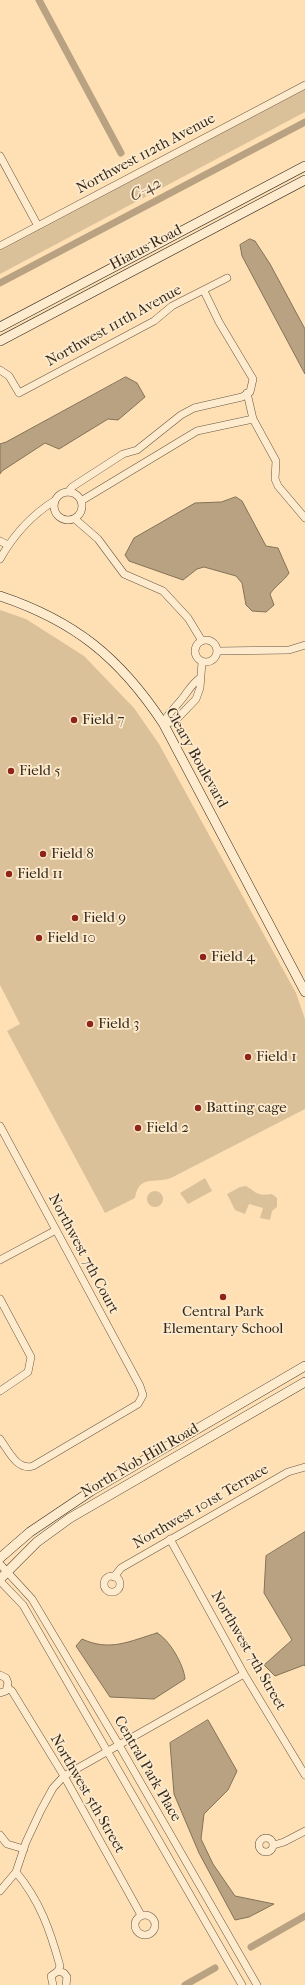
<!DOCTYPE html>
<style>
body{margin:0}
canvas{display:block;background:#fee0b4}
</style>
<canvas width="305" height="1985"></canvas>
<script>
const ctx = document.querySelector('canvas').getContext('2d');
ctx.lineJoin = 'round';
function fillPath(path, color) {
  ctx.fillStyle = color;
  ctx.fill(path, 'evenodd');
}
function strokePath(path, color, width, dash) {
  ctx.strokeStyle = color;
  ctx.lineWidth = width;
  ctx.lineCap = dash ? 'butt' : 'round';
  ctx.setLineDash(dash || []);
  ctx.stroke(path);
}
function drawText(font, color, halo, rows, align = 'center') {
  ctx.font = font + ' "IM FELL French Canon",serif';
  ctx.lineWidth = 3.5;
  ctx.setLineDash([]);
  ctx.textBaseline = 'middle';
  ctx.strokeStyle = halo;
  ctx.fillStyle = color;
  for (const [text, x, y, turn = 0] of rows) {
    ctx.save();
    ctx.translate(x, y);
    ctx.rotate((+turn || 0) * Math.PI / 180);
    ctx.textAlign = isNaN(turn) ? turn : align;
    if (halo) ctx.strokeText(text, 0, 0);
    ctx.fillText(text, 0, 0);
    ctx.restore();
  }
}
const green = new Path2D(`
 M305,89V112L0,274V251Z
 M0,610L26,619L84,656L134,708L159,744L296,993L305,1019V1109L171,1178C155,1184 139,1174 135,1198L105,1213L7,1031L20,1024L0,985Z
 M205,1178L212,1191L188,1204L180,1193Z
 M246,1186C258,1193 256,1196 272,1194L277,1198V1207L272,1211L270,1220L260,1218L263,1208L249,1204L245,1214L235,1210L227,1194L240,1187Z
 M147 1199a8 8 0 1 1 16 0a8 8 0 1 1-16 0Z`);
const water = new Path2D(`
 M250,239L255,241L270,264L305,329V374L242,256L240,245Z
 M126,377L137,383L145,397L118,420L108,419L59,449L45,443L2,471L0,474V444L6,442Z
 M236,497L242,501L266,546L278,548L289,573C284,581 276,585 270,594L274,605L266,612L252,611L246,605L242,583L236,576L204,567L197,569L183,580L129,561L125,555L134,538L195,503L221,502Z
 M305,1532V1666L304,1665L275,1676L264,1665L292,1640L264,1593L266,1556Z
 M157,1633C169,1639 184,1665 185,1679L154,1699L110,1697L76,1646L82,1639C110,1652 130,1641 157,1633Z
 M208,1720L237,1771L228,1790L204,1814L201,1839L213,1864L235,1896L274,1904L249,1917L235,1920L199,1853L174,1794L170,1743Z`);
const canal = new Path2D(`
 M39,0L121,153
 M0,283L305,122
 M251,1947L305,1916
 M185,1985L215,1968`);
const street = new Path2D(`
 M0,156L38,226
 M0,246L305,85
 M0,370L9,376L19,393L154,321L172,306L227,278
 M247,393L253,419L276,461L275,479L278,486L305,518
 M54 506a14 14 0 1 1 28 0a14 14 0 1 1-28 0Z
 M68,492L72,487L123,454L137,450L181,415L194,408L242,397L250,392L253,379L219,322L204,291
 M81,501L197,431L253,419
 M75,519L98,539L124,574L163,591L188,618L202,641
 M0,541L8,545
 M0,559C13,536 32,515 54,501
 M195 651a11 11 0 1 1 22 0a11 11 0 1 1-22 0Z
 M217,651L289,650L305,645
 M163,723L174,722L196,699L200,688L202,662
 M163,723C169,712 178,705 185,695C190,688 193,683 200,678
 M0,1126L140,1386L143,1395L138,1404L33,1466C17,1471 8,1450 0,1439
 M0,1260L56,1230
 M0,1299L31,1357L28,1372L0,1391
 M170,1539L244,1674L305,1775
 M0,1564L32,1599L119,1745L257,1985
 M104 1584a8 8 0 1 1 16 0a8 8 0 1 1-16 0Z
 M114,1577L121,1568L288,1472L305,1467
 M0,1581L23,1605L242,1985
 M0,1675L6,1678L8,1683L6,1691L0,1693
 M8,1688L12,1691L64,1776L141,1915
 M0,1835L7,1844L24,1849
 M259 1845a7 7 0 1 1 14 0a7 7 0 1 1-14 0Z
 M274,1845L284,1842L305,1831
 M16,1872C40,1901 50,1930 60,1966L58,1971
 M0,1891L16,1872L26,1842L41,1810L53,1788L64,1776L244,1674
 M135 1925a10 10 0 1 1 20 0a10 10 0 1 1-20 0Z
 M53,1985L51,1976L58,1971L64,1973L67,1977L66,1985`);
const secondary = new Path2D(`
 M0,327L305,166
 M0,341L305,180
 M0,596C75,621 120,658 163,723L305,992
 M0,1558L30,1532L91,1491L305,1366
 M0,1579L37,1542L70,1518L305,1382`);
const markers = [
 [74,720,4,"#8f2418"],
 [11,771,4,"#8f2418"],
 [43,854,4,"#8f2418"],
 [9,874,4,"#8f2418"],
 [75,918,4,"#8f2418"],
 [39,938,4,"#8f2418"],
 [203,957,4,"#8f2418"],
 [90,1024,4,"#8f2418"],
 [248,1057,4,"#8f2418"],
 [198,1108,4,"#8f2418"],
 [138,1128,4,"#8f2418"],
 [223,1297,4,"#8f2418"]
];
const streetNames = [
 ["Northwest 112th Avenue",146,154,-28],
 ["Hiatus Road",146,248,-28],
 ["Northwest 111th Avenue",114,326,-29],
 ["Cleary Boulevard",196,758,61],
 ["Northwest 7th Court",83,1254,62],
 ["North Nob Hill Road",140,1461,-30],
 ["Northwest 101st Terrace",201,1507,-30],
 ["Northwest 7th Street",248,1651,60],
 ["Central Park Place",147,1769,60],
 ["Northwest 5th Street",87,1794,60]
];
const poiNames = [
 ["Field 7",82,720],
 ["Field 5",19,771],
 ["Field 8",51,854],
 ["Field 11",17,874],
 ["Field 9",83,918],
 ["Field 10",47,938],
 ["Field 4",211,957],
 ["Field 3",98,1024],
 ["Field 1",256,1057],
 ["Batting cage",206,1108],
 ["Field 2",146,1128],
 ["Central Park",223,1312,"center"],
 ["Elementary School",223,1329,"center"]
];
const waterNames = [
 ["C-42",146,190,-28]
];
fillPath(green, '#dbc19a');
fillPath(water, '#b9a281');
strokePath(water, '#837259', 1);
strokePath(canal, '#b9a281', 7);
strokePath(street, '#655743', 8);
strokePath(secondary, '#32291d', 10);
strokePath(street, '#feebce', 7);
strokePath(secondary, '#feebce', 9);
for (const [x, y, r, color] of markers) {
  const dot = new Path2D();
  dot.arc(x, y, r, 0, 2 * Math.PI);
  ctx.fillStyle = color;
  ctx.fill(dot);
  strokePath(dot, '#feebce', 1.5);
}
drawText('15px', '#32291d', '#feebce', streetNames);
drawText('15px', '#32291d', '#feebce', poiNames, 'left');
drawText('italic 16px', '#5a4d3b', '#feebce', waterNames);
</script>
